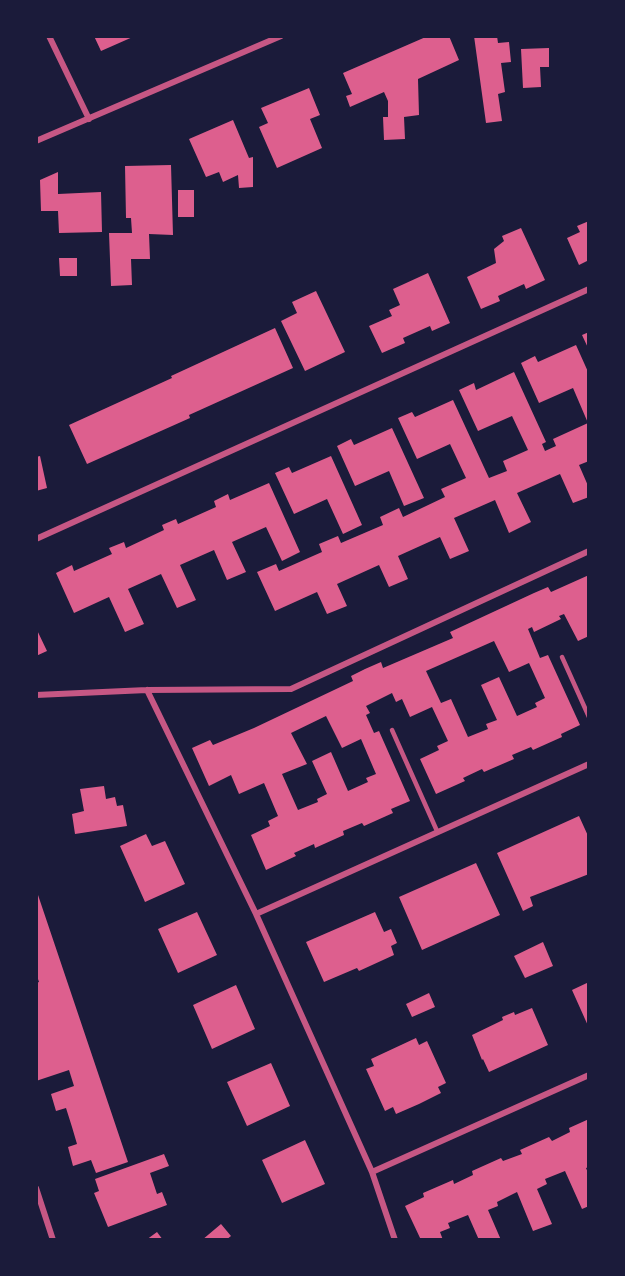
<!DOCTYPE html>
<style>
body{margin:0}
#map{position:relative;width:625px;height:1276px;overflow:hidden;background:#1b1b3a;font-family:"Exo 2",sans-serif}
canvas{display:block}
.frame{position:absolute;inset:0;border:38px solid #1b1b3a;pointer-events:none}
</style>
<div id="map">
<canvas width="625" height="1276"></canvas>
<div class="frame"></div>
</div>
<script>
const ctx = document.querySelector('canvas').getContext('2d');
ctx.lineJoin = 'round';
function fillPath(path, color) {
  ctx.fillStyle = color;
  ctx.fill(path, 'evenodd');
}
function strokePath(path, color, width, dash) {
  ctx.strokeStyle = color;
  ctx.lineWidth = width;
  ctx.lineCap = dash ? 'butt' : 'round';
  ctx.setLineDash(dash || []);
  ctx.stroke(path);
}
const building = new Path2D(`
 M94,36H135L101,51Z
 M428,36H449L459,60L418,79L419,115L404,117L405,139L384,140L383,117H388V101L384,92L350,107L346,96L352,94L343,73Z
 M474,36H497L498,43L509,42L511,62L501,63L505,92L498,94L502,121L486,123Z
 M549,48V67H540L541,87L523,88L521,49Z
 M309,88L320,115L310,119L322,148L277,168L259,127L268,123L261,108Z
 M233,120L249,158L253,157V187L239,188L238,175L223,182L219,172L206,177L189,139Z
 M171,165L173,235L149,234L150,259H131L132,285L111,286L109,233H132L131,218H126L125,166Z
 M58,172V194L101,192L102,232L59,233L58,211H41L40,180Z
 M178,190H194V217H178Z
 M589,221V260L579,265L567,238L580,232L577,226Z
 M521,228L545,280L526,289L524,284L498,296L500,301L481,309L467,277L496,263L494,249L504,241L502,236Z
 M59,258H77V276H60Z
 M428,273L450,323L432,331L430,326L403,338L405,343L382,353L369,326L392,316L389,310L400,305L393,289Z
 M316,291L345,352L305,371L281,321L297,313L292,302Z
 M275,328L293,368L189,415L190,418L87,464L69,425L172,378L171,376Z
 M589,332V350L582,335Z
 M576,345L589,374V461L579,465L589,488V497L573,503L560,474L517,493L531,522L509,533L495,500L454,518L469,551L450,559L440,537L398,556L408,579L389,587L379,565L337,584L347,606L327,614L317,592L275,611L257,572L276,564L279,571L322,552L319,544L338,536L341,543L383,525L380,517L399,508L403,517L445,497L441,489L466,478L450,444L417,459L398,418L412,412L415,417L453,400L489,478L507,471L503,461L528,450L512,416L478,431L459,390L474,383L476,390L514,372L546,442L542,444L545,451L556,446L553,439L588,423L573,388L539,403L521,363L535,356L538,362Z
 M392,428L424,498L404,506L389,471L355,486L337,446L351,439L354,445Z
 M40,456L47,488L36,491V457Z
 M331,456L362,525L343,534L327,499L294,514L275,473L289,467L292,473Z
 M269,483L300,552L282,561L266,527L232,542L246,572L227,580L214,550L180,565L196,600L177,608L161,574L128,589L144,624L125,632L109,597L74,613L56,573L72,565L74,571L112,554L109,548L124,542L126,548L164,530L162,525L176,519L178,524L216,507L214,501L228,494L230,500Z
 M589,575V636L578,641L564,614L559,616L561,619L534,632L532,627L528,629L540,658L548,655L580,725L561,734L562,737L533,750L531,747L512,755L514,759L484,772L482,769L463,778L465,781L436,794L420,759L439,750L437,746L448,741L432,707L410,717L402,699L396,702L392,693L366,706L370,713L366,715L374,733L379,731L410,801L391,809L393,813L364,826L362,823L343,831L344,835L315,848L314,844L294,853L296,856L266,870L251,835L270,826L268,821L278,816L264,783L239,794L231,775L209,786L192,748L210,740L213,745L254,728L353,681L351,676L365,669L381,662L383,668L453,638L450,632L534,593L548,587L551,592ZM494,641L509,672L529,663L545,698L535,703L537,707L517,716L499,677L481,685L497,720L486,724L488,729L468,737L451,699L441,703L426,671ZM326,716L342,748L361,739L376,774L366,778L368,782L348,791L331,752L312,761L327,794L317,799L318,802L298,810L282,774L307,764L291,733Z
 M36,628L47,651L36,656Z
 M104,786L106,799L115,797L117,806L123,805L127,826L75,834L72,814L84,811L80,789Z
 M579,816L589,838V874L530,897L533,906L523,911L497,853Z
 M146,834L152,846L165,841L185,884L145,902L120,846Z
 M476,863L500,915L422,950L399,897Z
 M37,892L128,1162L96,1173L91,1160L73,1166L68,1147L77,1144L72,1127L66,1108L56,1111L51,1094L74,1086L69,1070L36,1081V983L39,982L36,973Z
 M197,912L217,955L178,973L158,929Z
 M375,912L384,932L391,929L397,943L391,946L394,955L359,971L357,968L324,982L306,942Z
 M543,942L553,966L525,978L514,956Z
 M589,982V1028L572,990Z
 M236,985L255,1029L212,1049L193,1005Z
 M429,993L435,1007L412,1017L406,1004Z
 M532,1008L548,1045L489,1072L483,1059L482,1060L472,1035L503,1020L502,1017L514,1012L515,1015Z
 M416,1038L419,1045L427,1041L446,1083L438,1087L441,1093L419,1104L396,1114L393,1107L385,1111L366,1069L374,1066L371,1059Z
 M271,1063L290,1106L247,1126L227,1082Z
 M589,1119V1167L586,1168L589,1175V1206L582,1209L565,1171L545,1179L547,1184L537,1189L552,1224L533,1231L517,1192L497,1202L498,1206L488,1210L501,1240H479L468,1215L448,1223L450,1228L440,1232L443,1240H421L405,1206L424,1197L423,1193L453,1180L454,1184L473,1175L472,1171L501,1158L503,1161L522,1154L520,1150L549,1137L552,1141L570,1132L569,1128Z
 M305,1140L325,1184L282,1203L262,1160Z
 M164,1154L169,1166L150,1173L157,1194L162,1192L167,1205L108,1227L94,1193L99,1191L95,1179Z
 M221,1224L231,1236L226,1240H202Z
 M157,1232L163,1240H146Z`);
const service = new Path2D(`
 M562,657L589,717
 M392,730L437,831`);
const minor = new Path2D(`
 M49,36L89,119
 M36,141L281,36
 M36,539L589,289
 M147,690L256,914L372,1172L395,1240
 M36,695L147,690L291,689L589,551
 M256,914L589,764
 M372,1172L589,1075
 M36,1188L53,1240`);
fillPath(building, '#dd5f8e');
strokePath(service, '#c65784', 4.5);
strokePath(minor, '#c65784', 6);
</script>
